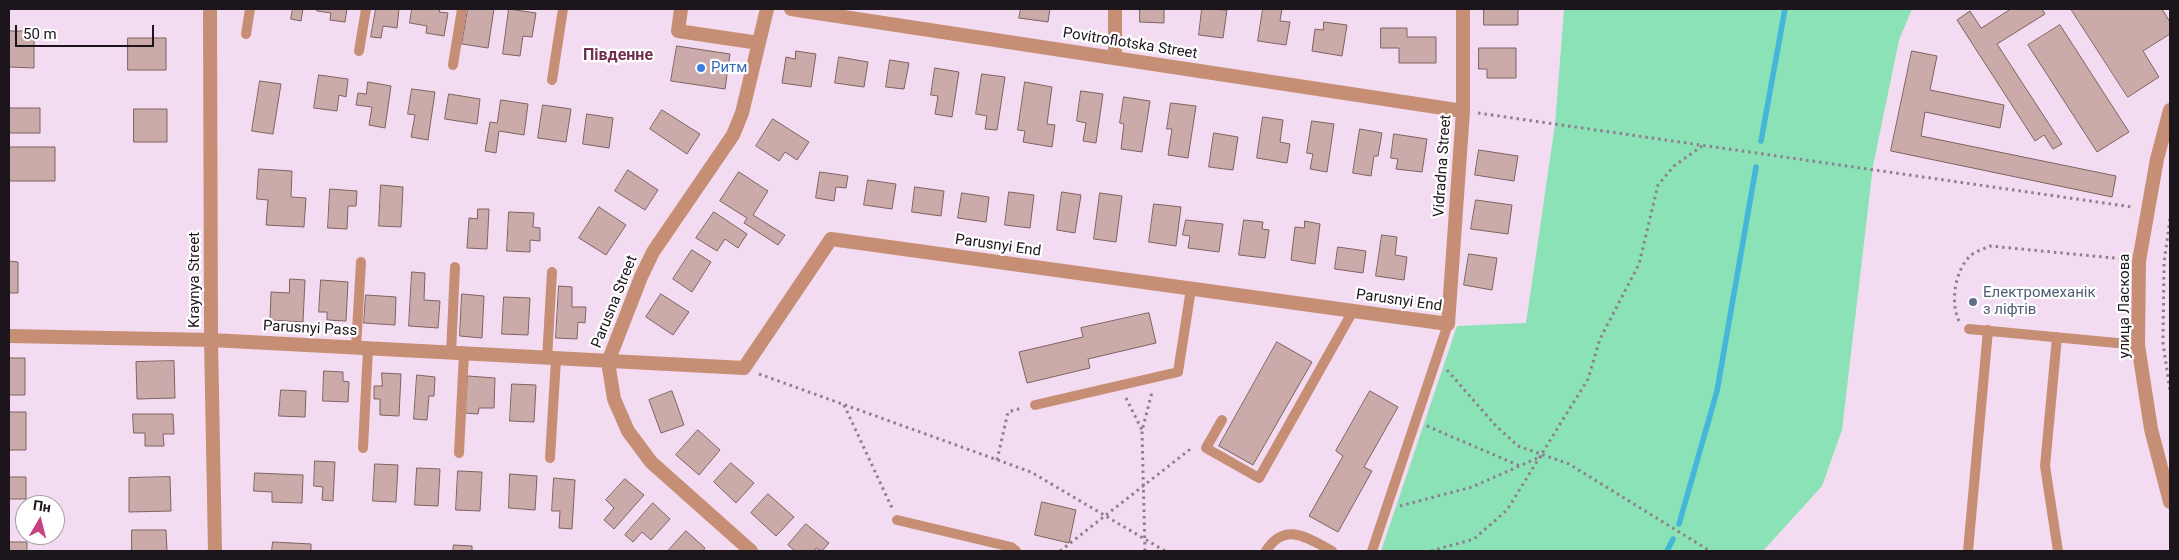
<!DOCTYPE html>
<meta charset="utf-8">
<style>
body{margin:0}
#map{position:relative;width:2179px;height:560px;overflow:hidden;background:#f3dcf1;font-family:Roboto,sans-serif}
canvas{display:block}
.frame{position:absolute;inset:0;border:10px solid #1d151c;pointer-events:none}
.north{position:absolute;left:15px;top:495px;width:50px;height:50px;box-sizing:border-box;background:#fff;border:1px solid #a5a1a4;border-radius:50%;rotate:8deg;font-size:14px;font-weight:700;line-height:20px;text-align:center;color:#1d151c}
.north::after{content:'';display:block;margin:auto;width:18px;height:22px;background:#c84182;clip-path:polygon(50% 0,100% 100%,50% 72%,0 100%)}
.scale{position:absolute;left:15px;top:25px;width:139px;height:22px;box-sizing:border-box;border:2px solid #1d151c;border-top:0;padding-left:6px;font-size:15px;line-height:18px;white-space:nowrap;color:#1d151c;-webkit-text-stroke:4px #fff;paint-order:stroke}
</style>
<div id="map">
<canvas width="2179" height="560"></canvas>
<div class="frame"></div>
<div class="north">Пн</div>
<div class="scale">50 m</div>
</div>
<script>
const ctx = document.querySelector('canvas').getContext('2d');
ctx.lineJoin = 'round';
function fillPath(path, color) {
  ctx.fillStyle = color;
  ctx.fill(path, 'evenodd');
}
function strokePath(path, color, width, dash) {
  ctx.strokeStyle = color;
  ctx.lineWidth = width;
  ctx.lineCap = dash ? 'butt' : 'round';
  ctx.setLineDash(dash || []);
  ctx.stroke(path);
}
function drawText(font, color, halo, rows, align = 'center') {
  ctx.font = font + ' Roboto,sans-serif';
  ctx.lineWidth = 4.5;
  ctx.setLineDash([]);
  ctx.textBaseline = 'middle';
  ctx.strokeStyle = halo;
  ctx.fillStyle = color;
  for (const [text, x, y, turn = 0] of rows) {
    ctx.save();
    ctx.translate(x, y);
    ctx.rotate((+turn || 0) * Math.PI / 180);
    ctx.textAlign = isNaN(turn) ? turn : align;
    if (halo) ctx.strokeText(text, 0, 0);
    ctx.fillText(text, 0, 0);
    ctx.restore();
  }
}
const green = new Path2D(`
 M1564,9H1912L1899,40L1873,166L1842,430L1822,486L1763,551H1381L1457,326L1526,323L1555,125Z`);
const stream = new Path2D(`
 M1761,141L1785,9
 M1679,524L1717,391L1756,167
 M1667,551L1673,539`);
const building = new Path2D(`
 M293,9H303L301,21L291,19Z
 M317,9H347L345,22L330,20L331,13L317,11Z
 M376,9H399L397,28L383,26L381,38L371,37Z
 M412,9H440L439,12L448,13L444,36L426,33L427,26L410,23Z
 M468,9H494L488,48L462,44Z
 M509,9L536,13L532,37L523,36L520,56L503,54Z
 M1021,9H1050L1048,22L1019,18Z
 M1140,9H1164V23L1140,22Z
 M1202,9L1227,10L1223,38L1199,35Z
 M1263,9H1282L1280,21L1290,22L1286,45L1258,41Z
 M1484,9H1518V25H1484Z
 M2011,9H2042L2045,14L1997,44L2062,144L2053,149L2044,135L2035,141L1957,20L1970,11L1981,28Z
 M2071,9H2162L2170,22V34L2143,51L2159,77L2128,97Z
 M1324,22L1347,25L1342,56L1312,51L1315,29L1323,30Z
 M2060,25L2129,132L2097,152L2028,45Z
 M1381,28H1407V37H1436V63H1399V48H1381Z
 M9,31H34V68L9,67Z
 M128,38H166V70H128Z
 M677,46L730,54L725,89L671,81Z
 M1479,48H1516V78H1487V69H1479Z
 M796,51L816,54L811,87L782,83L786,57L795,59Z
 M1912,51L1937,56L1930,90L2004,105L2000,128L1925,112L1921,136L2116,176L2112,197L1891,151Z
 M839,57L868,62L864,87L835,83Z
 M890,60L909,63L904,89L886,87Z
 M935,68L959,72L952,117L935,114L938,96L931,95Z
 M982,74L1005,77L997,130L985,129L987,116L976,114Z
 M319,75L348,79L346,97L339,95L337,111L314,108Z
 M260,81L281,84L273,134L252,131Z
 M368,82L391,86L385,128L369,125L372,107L356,105L358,93L366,94Z
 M1025,82L1052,87L1047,124L1055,125L1052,147L1023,142L1025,131L1018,130Z
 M412,89L435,92L428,140L411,137L415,115L408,114Z
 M1081,91L1103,94L1096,143L1083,141L1086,123L1077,121Z
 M449,94L480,99L477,124L445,119Z
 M1124,97L1150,101L1142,152L1121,149L1124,124L1120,123Z
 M501,100L528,104L524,135L499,131L496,153L485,151L490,122L497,123Z
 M1171,103L1196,106L1188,158L1168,155L1172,129H1167Z
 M543,105L571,109L566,142L538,138Z
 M9,108H40V133H9Z
 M134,109H167V142H134Z
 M662,110L700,134L687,154L650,129Z
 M587,114L613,118L609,148L583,144Z
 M1263,117L1283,120L1280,142L1290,144L1287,163L1257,158Z
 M773,119L809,142L797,160L785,152L779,161L756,146Z
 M1312,121L1334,124L1327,172L1310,169L1313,154L1307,153Z
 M1360,129L1382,133L1378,156H1374L1371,176L1353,173Z
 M1214,133L1238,137L1233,170L1209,167Z
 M1394,134L1427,139L1422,172L1396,169L1398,159L1391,158Z
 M9,147H55V181H9Z
 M1479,150L1518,156L1514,181L1475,175Z
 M259,169L292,171L291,197L306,198L304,227L266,225L268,200L257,199Z
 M628,170L658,190L645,210L615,191Z
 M739,172L768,191L753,215L785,235L778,245L744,223L747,218L720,201Z
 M820,172L848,176L846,188L836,187L834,201L816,198Z
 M868,180L896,184L892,209L864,205Z
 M381,185L403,187L401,227L379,226Z
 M915,187L944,191L941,216L912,212Z
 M330,189L357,191L356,206H348L347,229L328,228Z
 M1009,192L1034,195L1030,228L1005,225Z
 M1062,192L1081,195L1075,233L1057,230Z
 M962,193L989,197L986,222L958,218Z
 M1100,193L1122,196L1116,242L1094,239Z
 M1476,200L1512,205L1508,234L1471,229Z
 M1154,204L1181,207L1176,246L1149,242Z
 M599,207L626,225L606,255L579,238Z
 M478,209H489L487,249L467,248L469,218L477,219Z
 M509,212L534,213L533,227L540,228V241L530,240V252L507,251Z
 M714,212L747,234L738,248L725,239L717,251L696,238Z
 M1186,220L1223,224L1219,252L1188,248L1190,236L1183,235Z
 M1244,220L1263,222L1262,229L1269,230L1265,258L1239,255Z
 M1305,221L1320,224L1315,264L1291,260L1295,227L1304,228Z
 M1382,235L1397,237L1395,255L1407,257L1404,280L1376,276Z
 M1338,247L1366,251L1363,273L1335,269Z
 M692,250L711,262L692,292L673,279Z
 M1469,254L1497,258L1492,290L1464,285Z
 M9,261L18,262V293H9Z
 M412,272L425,273L424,300L440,301L438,328L409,326Z
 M290,279L305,280L303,322L270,320L271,292L289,293Z
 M321,280L348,282L346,321L327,320V312H319Z
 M559,286L572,287V307H586L585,323L578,322L577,339L556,338Z
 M462,294L484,296L482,338L460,336Z
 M661,294L689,312L673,335L646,317Z
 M366,295L396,297L395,325L364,323Z
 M504,297L530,298L528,335L502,334Z
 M1149,313L1156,343L1088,359L1090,368L1027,383L1019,352L1083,337L1081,328Z
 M1277,342L1312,362L1253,465L1219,446Z
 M9,358H25V395H9Z
 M174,361L175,398L137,399L136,362Z
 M324,371L343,372V381L349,382L348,402L323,401Z
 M382,373L401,374L399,416L380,415V399H374V386H382Z
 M417,375L435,377L434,396H429L427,420L414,419Z
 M468,376L495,378L494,408H479L478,414L465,413Z
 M512,384L536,385L534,422L510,421Z
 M281,390L306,391L305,417L279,416Z
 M672,391L684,425L661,433L649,400Z
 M1370,391L1398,407L1364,467L1372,471L1338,532L1309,516L1343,456L1336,451Z
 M9,412H26V450H9Z
 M133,414H173L174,434H163L164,446H145V433H134Z
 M698,430L720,450L699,475L676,455Z
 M315,461L335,462L333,501L322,500L323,487L314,486Z
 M731,463L754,483L736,503L714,482Z
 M375,464L398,465L396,502L373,501Z
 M417,468L440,469L438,506L415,505Z
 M458,471L482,472L480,511L456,510Z
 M255,473L303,475L302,503L272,502V492L254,491Z
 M510,474L537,476L535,510L509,508Z
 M9,477H26V499H9Z
 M170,477L171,511L129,512V478Z
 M554,478L575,480L572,529L559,528L560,511H552Z
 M625,479L644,495L614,529L604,520L614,508L606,500Z
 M768,494L794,517L776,536L751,513Z
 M1042,502L1076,510L1069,543L1035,535Z
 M653,503L670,519L651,540L642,532L633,542L625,535Z
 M806,524L829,543L822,551L816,548L814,551H795L788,545Z
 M132,530H166L167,551H132Z
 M686,531L705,548L703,551H668Z
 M9,542H27V551H9Z
 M273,542L311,544V551H272Z
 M454,545L472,546V551H453Z`);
const path = new Path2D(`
 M1478,113L2132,207
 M2170,219L2164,263L2163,343L2170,391
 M1959,321C1950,302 1955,272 1969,257C1973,252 1984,249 1990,246L2124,259
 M1447,370L1496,426L1518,446L1569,464L1710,551
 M759,374L1031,472L1165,551
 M1126,398L1142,430
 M844,405L892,508
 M1427,426L1520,466
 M997,460L1008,412L1022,408
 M1400,506L1472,487L1542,456
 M1060,551L1193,447
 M1145,551L1142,431L1152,392
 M1431,551L1474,539L1507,510L1588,379L1600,339L1639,264L1658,185L1674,166L1702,146`);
const service = new Path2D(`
 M246,34L250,9
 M359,51L366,9
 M453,65L462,9
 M552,80L563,9
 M1969,329L2138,345
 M2057,337L2045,466L2058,551
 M356,348L361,262
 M451,353L455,267
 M547,359L552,272
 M1035,405L1178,372L1191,289
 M1222,420L1206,448L1259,478L1353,311
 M363,448L368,349
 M459,453L464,354
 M550,458L556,359
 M897,520L1011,547L1016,551
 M1266,551C1285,521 1308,538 1332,551
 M1372,551L1448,324
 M1968,551L1988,330`);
const minor = new Path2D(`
 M210,9L211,340L215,551
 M681,9L678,31L759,43
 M791,9L1463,111
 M1115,58V9
 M2170,110L2157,159L2139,261L2138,345L2151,429L2170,502
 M9,336L211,340L744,368L831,239L1448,324L1463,111V9
 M751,551L651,462L628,431L614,399L608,362L641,277L653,252L733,135L742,113L767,9`);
const markers = [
 [701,68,5,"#3f7fe0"],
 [1973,302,5,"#5c6f8a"]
];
const streetNames = [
 ["Povitroflotska Street",1130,44,9],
 ["Vidradna Street",1443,166,-86],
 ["Parusnyi End",998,246,8],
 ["Kraynya Street",195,280,-90],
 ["Parusnyi End",1399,301,8],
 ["Parusna Street",615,302,-68],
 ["улица Ласкова",2125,306,-90],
 ["Parusnyi Pass",310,329,3]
];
const shopNames = [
 ["Ритм",711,68]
];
const serviceNames = [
 ["Електромеханік",1983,293],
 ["з ліфтів",1983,310]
];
const neighbourhoodNames = [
 ["Південне",618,56]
];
fillPath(green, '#8be2b7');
strokePath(stream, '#44b6d8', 5.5);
fillPath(building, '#caaba9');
strokePath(building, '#7e6260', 1);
strokePath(path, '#8f7f8e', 3, [2.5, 4]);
strokePath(service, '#c78e76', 10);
strokePath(minor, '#c78e76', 14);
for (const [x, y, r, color] of markers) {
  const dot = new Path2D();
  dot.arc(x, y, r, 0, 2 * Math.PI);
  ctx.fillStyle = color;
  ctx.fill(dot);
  strokePath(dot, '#fff', 2);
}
drawText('15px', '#1d151c', '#fff', streetNames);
drawText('15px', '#366cbe', '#fff', shopNames, 'left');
drawText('15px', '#4e5e75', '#fff', serviceNames, 'left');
drawText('bold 16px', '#73304e', '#fff', neighbourhoodNames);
</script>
